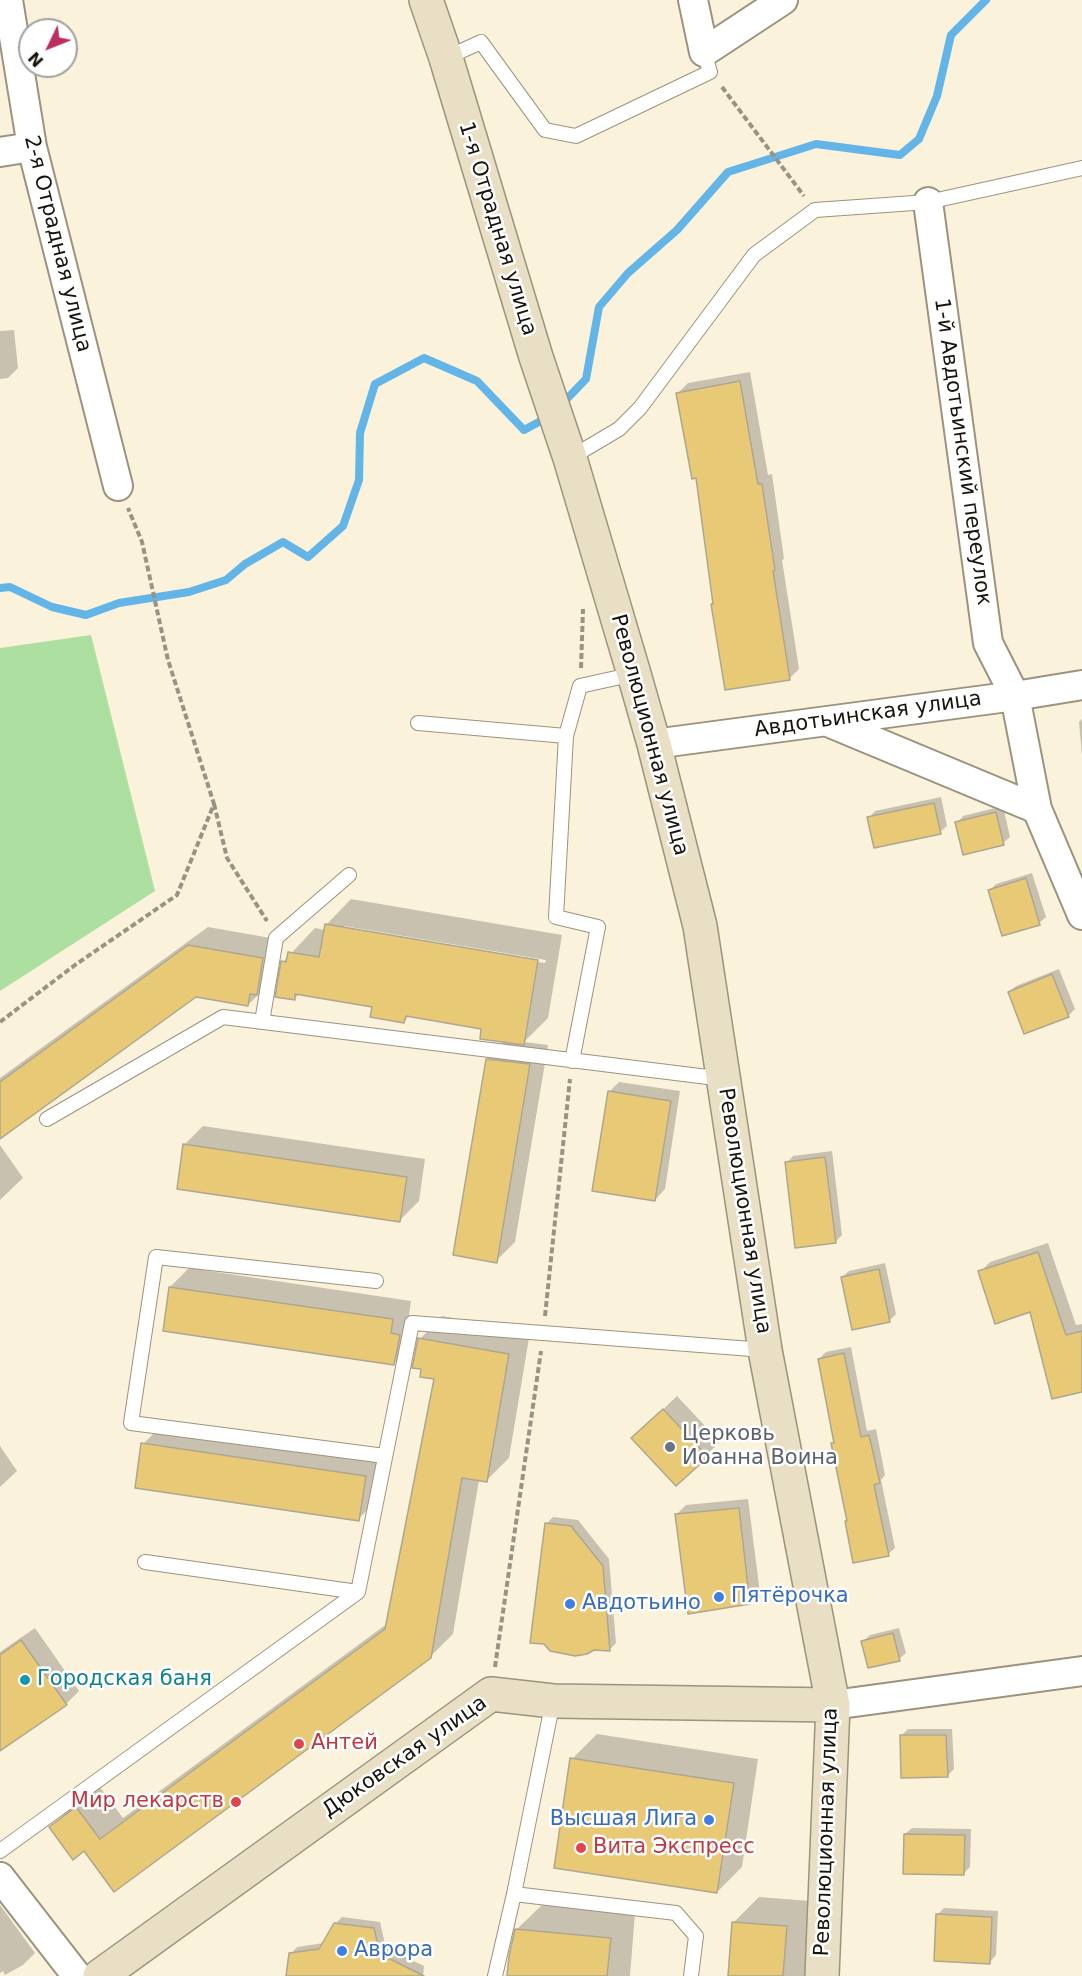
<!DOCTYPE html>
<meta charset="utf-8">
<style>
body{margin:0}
#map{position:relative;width:1082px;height:1976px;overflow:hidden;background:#fbf2db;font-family:"DejaVu Sans",sans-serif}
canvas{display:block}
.north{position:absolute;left:18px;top:18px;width:60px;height:60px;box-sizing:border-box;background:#fff;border:2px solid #a2a19e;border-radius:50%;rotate:227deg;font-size:16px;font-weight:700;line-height:24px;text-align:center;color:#17140d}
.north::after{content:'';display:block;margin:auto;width:21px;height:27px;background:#ba2e62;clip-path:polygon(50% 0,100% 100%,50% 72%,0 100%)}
</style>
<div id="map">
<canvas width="1082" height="1976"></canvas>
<div class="north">N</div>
</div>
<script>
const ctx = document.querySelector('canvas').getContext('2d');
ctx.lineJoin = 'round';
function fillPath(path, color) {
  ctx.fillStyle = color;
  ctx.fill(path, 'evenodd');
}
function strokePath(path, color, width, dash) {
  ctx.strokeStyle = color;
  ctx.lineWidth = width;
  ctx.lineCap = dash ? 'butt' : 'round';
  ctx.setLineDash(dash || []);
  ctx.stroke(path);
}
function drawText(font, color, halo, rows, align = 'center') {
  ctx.font = font + ' "DejaVu Sans",sans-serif';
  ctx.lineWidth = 5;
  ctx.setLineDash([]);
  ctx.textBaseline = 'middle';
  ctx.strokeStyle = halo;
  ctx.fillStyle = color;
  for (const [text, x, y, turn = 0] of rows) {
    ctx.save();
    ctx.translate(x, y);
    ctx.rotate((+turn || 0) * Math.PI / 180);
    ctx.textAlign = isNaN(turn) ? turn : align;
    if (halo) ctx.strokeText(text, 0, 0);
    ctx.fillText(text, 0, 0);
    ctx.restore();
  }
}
const green = new Path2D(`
 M91,635L155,891L0,991V648Z`);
const shadow = new Path2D(`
 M14,330L18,368L8,378L0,379V331Z
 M750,372L768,475L772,474L784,559L782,560L799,669L789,679L715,603L697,476L678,393L688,383Z
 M1082,719V756L1079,722Z
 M941,797L947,826L940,832L869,818L875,811Z
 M1003,806L1010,837L1003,843L957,823L963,816Z
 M1032,873L1046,917L1039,923L989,891L996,884Z
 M351,899L562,935L548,1018L524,1042L548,1045L515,1242L496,1261L487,1059L505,1041L483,1028L410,1015L404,1021L373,1005L300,993L294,999L283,962L315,928L325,930L326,925ZM344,926L546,960L545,963L344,929Z
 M208,927L282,940L267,986L248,1005L195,996L0,1138V1078Z
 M1059,969L1075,1009L1068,1016L1009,992L1016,986Z
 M619,1082L680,1091L665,1189L655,1200L609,1092Z
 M203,1126L425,1159L419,1201L400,1220L184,1145Z
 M0,1145L23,1178L0,1200Z
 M832,1151L842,1235L835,1242L787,1163L793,1156Z
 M1048,1243L1076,1325L1082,1324V1390L1031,1310L980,1272L990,1262Z
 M885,1263L896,1314L889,1321L842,1277L849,1271Z
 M189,1268L411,1301L409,1315L419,1316L413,1344L394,1363L170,1287Z
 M442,1316L530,1332L509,1458L486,1481L479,1480L453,1634L430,1657L85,1849L51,1828L73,1805L99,1786L123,1818L388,1623L435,1378L420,1339Z
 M851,1347L867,1431L876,1429L885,1475L881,1480L895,1548L888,1554L849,1519L832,1444L835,1441L819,1359L826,1352Z
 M677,1396L720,1442L676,1484L647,1425Z
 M162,1425L384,1458L378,1500L358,1519L143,1444Z
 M0,1446L17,1471L0,1487Z
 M748,1499L760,1593L750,1603L676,1515L686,1505Z
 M553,1517L578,1520L609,1559L616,1643L609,1650L545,1643L546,1524Z
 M35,1628L79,1691L66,1704L0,1750V1652Z
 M899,1628L906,1653L899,1659L863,1642L870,1635Z
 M908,1729H952L954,1769L947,1776L901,1736Z
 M597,1734L758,1759L742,1867L717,1892L572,1759Z
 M912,1828L971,1829L970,1867L963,1874L905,1834Z
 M759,1897L811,1901L806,1976H730L734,1922Z
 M0,1905L35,1953L23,1965L5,1975L3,1971L0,1973Z
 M542,1905L635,1913L630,1976H509L516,1930Z
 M944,1908L998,1911L996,1955L990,1962L937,1915Z
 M342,1917L380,1922L386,1948L424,1966L423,1976H288L291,1954L297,1947L324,1943L335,1924Z`);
const stream = new Path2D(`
 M561,405L586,379L599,307L628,273L677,230L728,172L816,144L900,155L919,139L937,96L951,35L986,0
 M0,588L10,587L52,607L86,615L119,603L189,592L226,580L245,564L283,542L308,557L343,526L359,480L360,433L375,384L424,358L477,381L524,430L548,417`);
const building = new Path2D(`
 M740,381L758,484H762L775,570L773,571L790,680L725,690L711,604H713L696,478L692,479L676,393Z
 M934,803L941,834L874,848L867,817Z
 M996,812L1004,845L963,855L955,822Z
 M1026,878L1040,925L1002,936L988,890Z
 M325,924L538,960L524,1045L480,1039L481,1029L406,1016L404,1023L370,1017L372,1007L295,994V1000L275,997L281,961L286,962L288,952L319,957Z
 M188,945L263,958L257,995L250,994L248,1006L196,997L0,1139V1082Z
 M1052,974L1069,1017L1024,1034L1008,992Z
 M486,1059L530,1064L497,1263L453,1255Z
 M608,1091L671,1101L655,1201L592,1191Z
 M183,1144L407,1177L400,1222L177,1189Z
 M825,1157L836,1243L795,1248L785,1162Z
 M1038,1252L1066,1335L1082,1331V1392L1052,1399L1030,1312L995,1324L978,1271Z
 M879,1269L890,1322L852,1330L841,1277Z
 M169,1287L393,1319L391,1333L400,1335L394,1365L163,1331Z
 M418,1338L509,1354L487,1482L462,1478L431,1658L114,1892L84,1851L73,1860L49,1827L76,1807L100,1839L385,1629L434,1379L420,1377L421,1369L412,1368Z
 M844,1353L861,1437L869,1435L880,1483L874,1485L889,1556L853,1563L845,1521H847L831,1443H834L818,1359Z
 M663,1409L708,1457L676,1486L631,1438Z
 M141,1443L366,1476L359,1521L135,1488Z
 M739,1508L750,1604L688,1614L675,1514Z
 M545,1523L571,1526L603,1566L610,1651L594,1650L587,1654L575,1656L550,1651L544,1644L530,1643Z
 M893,1633L900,1661L868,1668L861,1641Z
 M21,1640L67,1705L0,1751V1655Z
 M900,1735H946L948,1777L901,1778Z
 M570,1758L734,1783L717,1893L554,1868Z
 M904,1834L965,1835L964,1875L903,1874Z
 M936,1914L992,1917L990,1964L934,1961Z
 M732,1922L787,1926L783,1976H728Z
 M334,1923L374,1928L380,1954L424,1976H286L289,1953L319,1949Z
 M515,1929L611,1938L607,1976H507L509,1956Z`);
const path = new Path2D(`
 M722,87L804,196
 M581,668L583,609
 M214,804L227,858L267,921
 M0,1022L75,965L177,895L214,804L168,660L142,542L128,508
 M545,1316L570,1079
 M495,1667L541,1351`);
const lane = new Path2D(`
 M446,58L481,42L545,130L576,136L710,72L704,52
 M570,458L619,429L640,408L754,255L815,210L928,202L1082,168
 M418,723L566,736
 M262,1022L276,938L349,875
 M572,1061L598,927L556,917L566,736L580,686L634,674
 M47,1119L223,1017L724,1079
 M376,1281L156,1257L131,1423L385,1456
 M145,1562L358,1592
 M0,1851L358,1592L412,1323L765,1350
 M514,1894L676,1913L696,1936L691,1976
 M495,1976L514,1894L553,1701`);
const street = new Path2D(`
 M8,0L32,147L118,486
 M693,0L704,52L783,0
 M0,152L32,147
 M928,202L988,643L1015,696L1037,809L1082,915
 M828,722L1037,809
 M654,744L1015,696L1082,685
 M833,1705L1082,1671
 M0,1877L77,1976`);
const secondary = new Path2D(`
 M426,0L446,58L536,357L570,458L634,674L654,744L700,926L765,1350L833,1705L822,1976
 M100,1976L491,1694L553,1701L833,1705`);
const markers = [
 [670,1447,6,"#6b7280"],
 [719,1597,6,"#3f7fe0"],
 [570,1604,6,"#3f7fe0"],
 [25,1680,6,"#0f9aa8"],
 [299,1744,6,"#e0444e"],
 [236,1802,6,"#e0444e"],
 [709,1820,6,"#3f7fe0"],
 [581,1848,6,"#e0444e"],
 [342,1951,6,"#3f7fe0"]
];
const streetNames = [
 ["1-я Отрадная улица",497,229,73],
 ["2-я Отрадная улица",57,244,76],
 ["1-й Авдотьинский переулок",962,452,82],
 ["Авдотьинская улица",868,715,-8],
 ["Революционная улица",649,735,75],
 ["Революционная улица",744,1211,81],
 ["Дюковская улица",405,1757,-35],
 ["Революционная улица",827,1832,-88]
];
const worshipNames = [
 ["Церковь",682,1435],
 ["Иоанна Воина",682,1459]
];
const shopNames = [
 ["Пятёрочка",731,1597],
 ["Авдотьино",582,1604],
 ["Высшая Лига",697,1820,"right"],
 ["Аврора",354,1951]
];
const cultureNames = [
 ["Городская баня",37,1680]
];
const healthNames = [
 ["Антей",311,1744],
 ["Мир лекарств",224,1802,"right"],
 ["Вита Экспресс",593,1848]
];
fillPath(green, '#ade0a0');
fillPath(shadow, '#0003');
strokePath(stream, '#63b4e7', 8);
fillPath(building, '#e8c975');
strokePath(building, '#aea691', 1.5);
strokePath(lane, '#9b937e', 16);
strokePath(street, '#9b937e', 32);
strokePath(secondary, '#9b937e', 36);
strokePath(path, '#999383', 4, [6, 3]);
strokePath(lane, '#fff', 14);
strokePath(street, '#fff', 28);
strokePath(secondary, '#e8dfc4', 33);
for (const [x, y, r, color] of markers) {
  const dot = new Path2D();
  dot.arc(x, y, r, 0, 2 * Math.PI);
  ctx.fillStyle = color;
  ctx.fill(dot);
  strokePath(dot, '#fff', 2);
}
drawText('21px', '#17140d', '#fff', streetNames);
drawText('21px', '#5b616d', '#fff', worshipNames, 'left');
drawText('21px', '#366cbe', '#fff', shopNames, 'left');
drawText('21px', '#0d838f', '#fff', cultureNames, 'left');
drawText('21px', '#be3a42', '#fff', healthNames, 'left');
</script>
